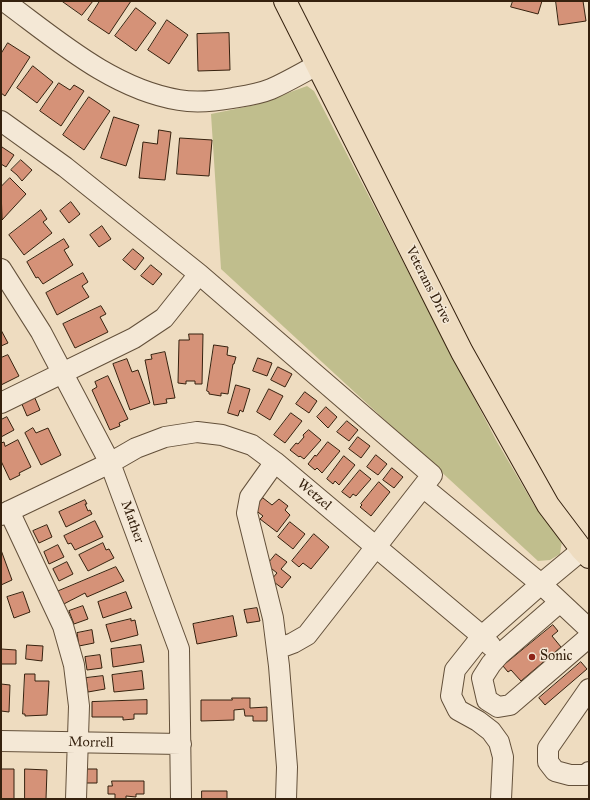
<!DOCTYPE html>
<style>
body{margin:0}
#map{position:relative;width:590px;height:800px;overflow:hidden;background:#eedcc0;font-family:"IM FELL Great Primer",serif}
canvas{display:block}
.frame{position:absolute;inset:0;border:2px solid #35210e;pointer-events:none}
</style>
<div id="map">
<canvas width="590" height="800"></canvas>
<div class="frame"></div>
</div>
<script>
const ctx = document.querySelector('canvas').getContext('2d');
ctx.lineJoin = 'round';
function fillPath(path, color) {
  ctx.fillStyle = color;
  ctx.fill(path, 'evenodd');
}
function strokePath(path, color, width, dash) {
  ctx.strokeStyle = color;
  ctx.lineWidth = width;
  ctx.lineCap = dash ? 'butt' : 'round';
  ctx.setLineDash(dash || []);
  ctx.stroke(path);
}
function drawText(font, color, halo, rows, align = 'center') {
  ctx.font = font + ' "IM FELL Great Primer",serif';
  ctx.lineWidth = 3;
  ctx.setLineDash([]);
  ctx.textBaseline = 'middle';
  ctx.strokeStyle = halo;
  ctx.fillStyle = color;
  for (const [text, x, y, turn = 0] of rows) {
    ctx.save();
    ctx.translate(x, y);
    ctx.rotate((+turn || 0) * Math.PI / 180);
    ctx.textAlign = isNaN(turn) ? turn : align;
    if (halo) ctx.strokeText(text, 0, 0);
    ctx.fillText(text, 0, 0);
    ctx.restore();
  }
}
const green = new Path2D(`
 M307,86L314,91L496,440L534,505L562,541L560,554L550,560L538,561L221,269L211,114L255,105Z`);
const building = new Path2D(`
 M62,1H93L82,15Z
 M100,1H131L109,34L88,20Z
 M513,1H542L538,14L511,7Z
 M556,1H583L586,21L559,25Z
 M136,8L156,23L136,51L115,36Z
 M167,20L188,35L169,64L148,50Z
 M229,33L230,70L198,71L197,34Z
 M8,43L30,57L5,96L1,93V54Z
 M33,66L53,82L37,103L17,88Z
 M59,83L70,90L74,85L84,91L61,126L40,111Z
 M89,97L110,111L84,150L63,135Z
 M114,117L139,125L126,166L101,158Z
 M159,130L171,132L165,180L139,178L143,142L157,144Z
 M180,138L212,140L209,176L177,174Z
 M2,147L14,155L6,167L1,164Z
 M21,160L32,170L22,181L17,175L11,170Z
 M10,178L26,194L2,220L1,187Z
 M71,202L80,214L69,223L60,211Z
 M41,210L47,219L43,222L52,233L24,255L9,235Z
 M102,226L111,239L99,247L90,235Z
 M64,239L69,247L64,250L73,265L43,284L38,277L36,278L27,262Z
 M133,249L144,258L135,270L123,260Z
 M151,265L162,274L153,285L141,276Z
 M83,273L88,282L82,286L89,297L57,315L46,293Z
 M101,306L106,314L100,317L108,332L75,348L63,324Z
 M1,330L8,343L1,346Z
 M189,334H203L202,384H195V381H186V384L178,383L179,340H189Z
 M214,345L228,347L227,355L236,357L234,364H233L228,394L221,393V396L209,394V392L207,391Z
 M165,352L175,398L166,399L167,403L154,405L145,360L152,359L151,355Z
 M8,355L19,376L1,385V358Z
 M258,358L272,363L267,376L253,371Z
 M127,359L132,372L138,370L150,403L130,410L113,364Z
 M278,367L292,374L285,387L271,380Z
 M108,376L128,419L119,423L120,426L110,430L92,390L97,387L95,382Z
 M236,385L250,389L243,412L240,410L238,416L228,413Z
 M269,389L283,396L270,420L257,412Z
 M305,392L317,401L309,413L296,404Z
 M34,396L40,410L27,416L21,402Z
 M326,407L337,417L328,428L317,417Z
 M291,413L302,421L285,443L274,435Z
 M7,417L14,430L1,437V420Z
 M347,421L358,430L349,441L337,432Z
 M33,428L36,433L48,428L61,455L41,465L25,433Z
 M309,430L321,440L304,459L300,456L299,457L290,450L296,443L298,444L304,437L303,435L306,432Z
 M358,437L370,446L361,458L349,449Z
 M18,440L31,467L19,473L20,475L10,480L1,461V443L4,442L5,446Z
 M328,442L340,451L322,473L317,468L315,470L308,464L315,455L316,456Z
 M376,455L387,464L378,475L367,467Z
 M344,456L355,465L339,485L335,481L333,484L327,479Z
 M392,468L403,477L394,488L383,480Z
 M360,470L371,479L356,496L353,494L350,498L342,492Z
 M379,482L390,492L371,516L360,507L362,505L361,504Z
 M263,498L272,505L279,499L288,506L285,510L290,515L277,532L260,519L263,516L254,509Z
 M85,500L87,504H85L88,511L90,510L92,514L66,527L59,512Z
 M95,521L103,537L75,550L71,543L68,544L64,536Z
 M290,522L305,534L293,549L278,537Z
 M47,525L52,537L39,543L33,531Z
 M314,534L329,547L311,569L303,563L299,567L292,561Z
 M103,543L106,550L109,549L114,558L88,571L79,555Z
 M58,545L64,557L49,564L44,552Z
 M1,550L12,580L1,585Z
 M276,554L287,562L281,569L291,577L282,588L271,580L277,573L267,565Z
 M67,562L73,574L59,581L53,569Z
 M116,567L124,581L87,597L85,593L60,606L54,593Z
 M23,592L30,612L14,618L7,597Z
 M126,592L132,608L103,618L98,602Z
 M83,606L88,619L74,624L69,611Z
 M257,608L260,621L247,623L244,610Z
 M233,616L237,636L197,644L193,624Z
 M131,619V621L135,620L138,635L111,642L106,625Z
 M553,625L558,631L552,636L561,647L521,681L511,670L508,672L503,666Z
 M92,630L94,643L79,646L77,633Z
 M27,645L43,646L42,661L26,659Z
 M141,645L144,662L113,667L111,649Z
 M1,649L16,650V664H1Z
 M100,655L102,668L87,670L85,657Z
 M581,662L587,669L545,705L539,698Z
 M142,671L144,689L114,692L112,675Z
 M25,674H35V681H49L47,715L25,716V714H23Z
 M103,676L105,689L88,692L86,678Z
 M1,684L10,685L9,712L1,711Z
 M232,698H250V708L267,707V721H253V716H245L244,709L234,710V720L201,721V700H232Z
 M147,700V714H134V719L123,720V717H92V702Z
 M1,769H14V799H1Z
 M25,769L47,770L46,799H25Z
 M82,769H97V783H82Z
 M112,781H144V794H136V797L126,796V799H115V794H108V786H112Z
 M202,791H227V799H202Z`);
const minor = new Path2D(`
 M4,1C56,39 112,89 179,100C196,103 216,101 233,98C245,96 259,94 271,89C287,82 302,73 317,65
 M1,121L65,167L199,274L432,475L307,635L293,643L277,649
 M1,269L41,332L110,463L179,649L181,799
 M1,403L134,338L164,318L199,274
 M275,462L250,497L247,513L273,618L279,666L287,767L286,799
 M423,487L541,584L589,629
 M9,511L63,626L74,665L79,706L76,799
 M1,515L110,463L136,448L165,437L197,432L222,435L252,445L275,462L482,636L541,584L582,550
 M560,602L499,655L491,664L482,678L487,700L498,707L510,705L589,637
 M491,646L482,636L455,670L451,696L458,710L478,721L491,731L499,742L503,757L501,799
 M589,689L548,748V762L555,771L570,775H586L589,772
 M1,741L181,744`);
const major = new Path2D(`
 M285,1L462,352L548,505L582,550L589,557`);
const markers = [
 [532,657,4,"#8f2418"]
];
const streetNames = [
 ["Veterans Drive",428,285,63],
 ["Wetzel",314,495,40],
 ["Mather",132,522,70],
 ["Morrell",91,743,1]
];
const poiNames = [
 ["Sonic",540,657]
];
fillPath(green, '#c0be8d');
fillPath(building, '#d59278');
strokePath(building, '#35210e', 1);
strokePath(minor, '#63503a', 22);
strokePath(major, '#35210e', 24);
strokePath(minor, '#f4e8d6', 20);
strokePath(major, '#eedcc0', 22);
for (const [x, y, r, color] of markers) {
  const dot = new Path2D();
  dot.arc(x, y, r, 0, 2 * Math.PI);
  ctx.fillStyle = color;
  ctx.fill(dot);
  strokePath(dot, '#f4e8d6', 1.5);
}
drawText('14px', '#35210e', '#f4e8d6', streetNames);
drawText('14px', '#35210e', '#f4e8d6', poiNames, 'left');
</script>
